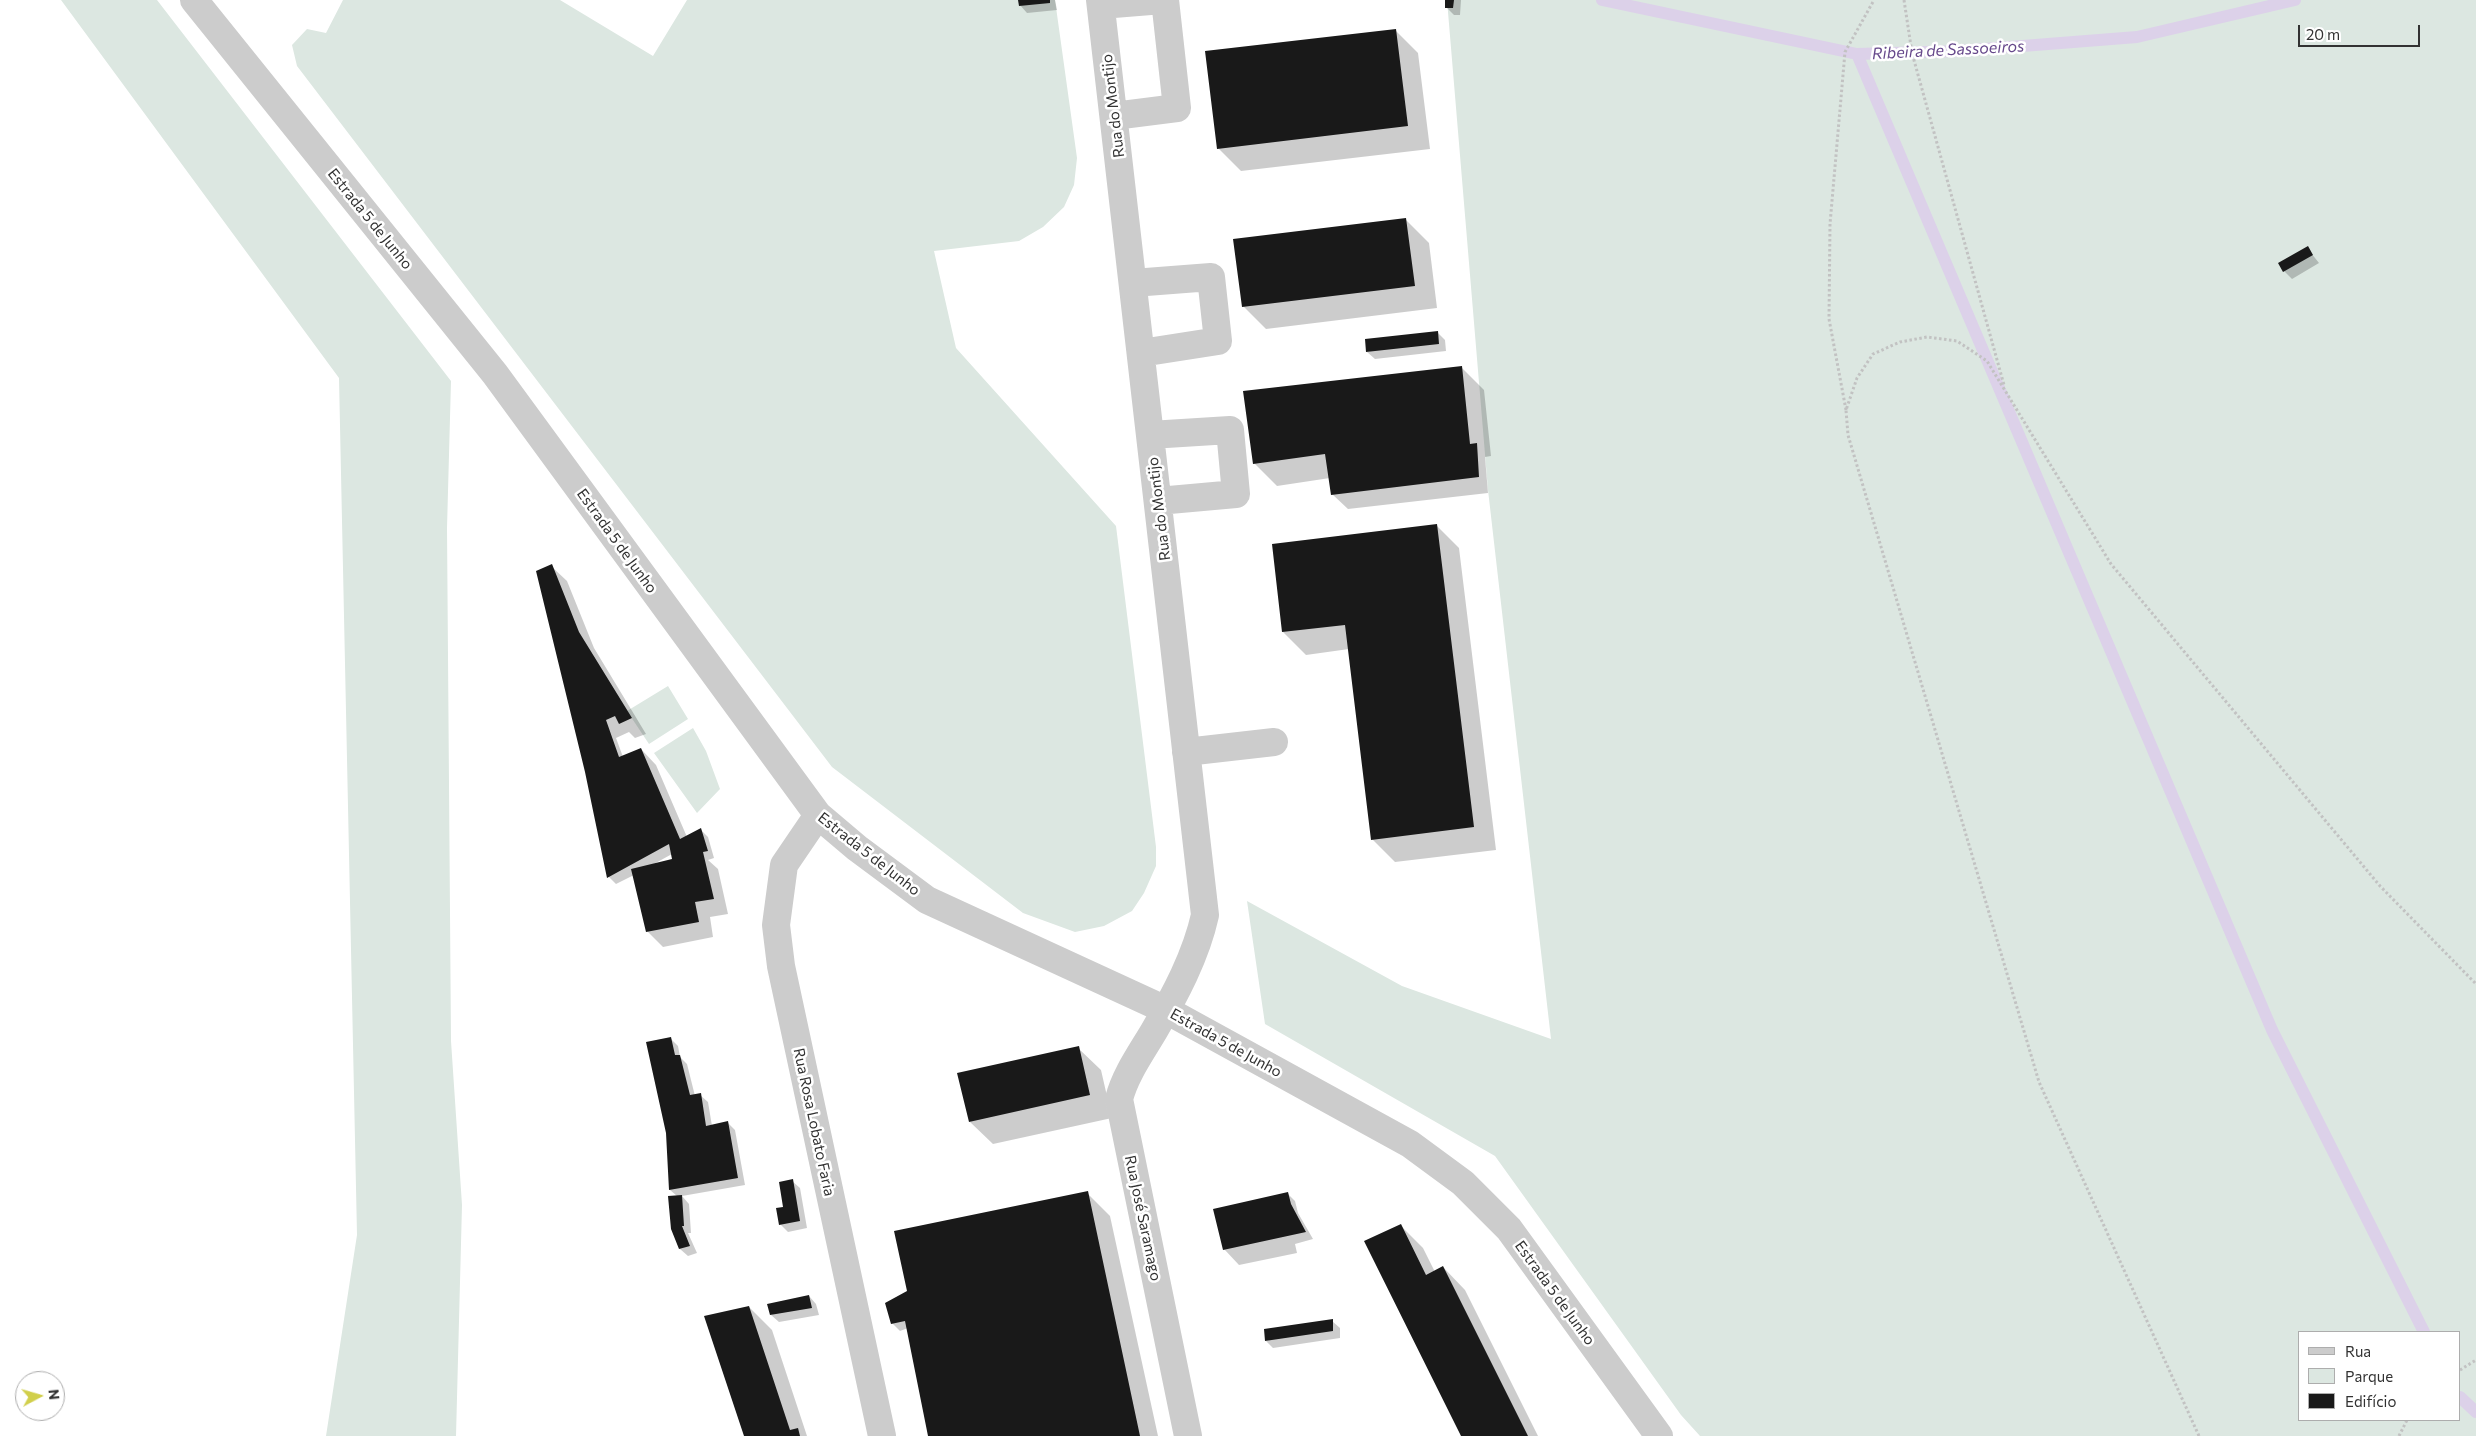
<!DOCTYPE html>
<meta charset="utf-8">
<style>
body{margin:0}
#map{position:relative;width:2476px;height:1436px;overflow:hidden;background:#fff;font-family:Commissioner,sans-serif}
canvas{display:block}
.legend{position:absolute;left:2298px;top:1331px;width:162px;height:90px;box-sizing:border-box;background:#fff;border:1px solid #adadad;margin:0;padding:6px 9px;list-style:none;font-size:15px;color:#323232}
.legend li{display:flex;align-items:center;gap:10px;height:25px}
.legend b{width:25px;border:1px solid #adadad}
.north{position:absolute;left:15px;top:1371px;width:50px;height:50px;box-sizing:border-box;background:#fff;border:1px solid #adadad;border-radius:50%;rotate:84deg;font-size:14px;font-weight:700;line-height:20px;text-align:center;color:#323232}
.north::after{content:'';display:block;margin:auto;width:18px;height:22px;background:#d1cf4b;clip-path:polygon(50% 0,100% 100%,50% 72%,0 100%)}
.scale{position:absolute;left:2298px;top:25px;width:122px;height:22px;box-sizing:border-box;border:2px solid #323232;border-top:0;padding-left:6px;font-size:15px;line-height:18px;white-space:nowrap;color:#323232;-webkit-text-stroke:4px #fff;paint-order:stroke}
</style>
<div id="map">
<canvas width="2476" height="1436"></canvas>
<ul class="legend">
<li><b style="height:6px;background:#ccc"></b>Rua</li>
<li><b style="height:14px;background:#dce7e1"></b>Parque</li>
<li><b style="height:14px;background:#191919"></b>Edifício</li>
</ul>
<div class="north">N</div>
<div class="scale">20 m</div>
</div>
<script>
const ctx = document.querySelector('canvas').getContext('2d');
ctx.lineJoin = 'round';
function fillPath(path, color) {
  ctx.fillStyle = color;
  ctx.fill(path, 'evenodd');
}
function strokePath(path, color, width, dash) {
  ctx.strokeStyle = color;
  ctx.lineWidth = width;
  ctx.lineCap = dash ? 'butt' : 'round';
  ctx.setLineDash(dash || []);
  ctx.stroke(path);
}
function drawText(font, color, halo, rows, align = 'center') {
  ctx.font = font + ' Commissioner,sans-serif';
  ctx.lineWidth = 5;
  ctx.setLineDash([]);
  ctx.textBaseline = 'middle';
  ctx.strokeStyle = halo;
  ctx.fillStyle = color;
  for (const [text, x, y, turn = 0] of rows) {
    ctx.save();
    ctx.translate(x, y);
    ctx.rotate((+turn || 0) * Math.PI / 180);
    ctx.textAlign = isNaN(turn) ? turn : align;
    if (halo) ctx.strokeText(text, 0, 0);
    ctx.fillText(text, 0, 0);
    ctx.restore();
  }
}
const green = new Path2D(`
 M61,0H157L451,381L447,528L451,1041L462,1205L456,1436H326L357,1235L339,378Z
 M343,0H560L653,56L687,0H1055L1077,158L1074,185L1064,207L1043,227L1019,241L934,251L956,348L1116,526L1156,847V866L1144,893L1132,911L1104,926L1075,932L1023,913L832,767L297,66L292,45L307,29L326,33Z
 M1447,0H2476V1436H1700L1681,1415L1495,1156L1265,1024L1247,901L1402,986L1551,1039L1488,490ZM2300,1332H2460V1420H2300Z
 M668,686L688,719L649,744L627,711Z
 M693,728L706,751L720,789L697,813L654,753Z`);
const shadow = new Path2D(`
 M1019,0H1055L1057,10L1027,13L1020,5Z
 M1447,0H1461L1460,15H1454L1446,7Z
 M1396,31L1418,53L1430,149L1241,171L1218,148Z
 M1406,220L1429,243L1437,308L1266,329L1243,306Z
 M2307,248L2319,263L2292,279L2284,271Z
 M1437,332L1445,340L1446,351L1375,359L1367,352Z
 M1461,367L1484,390L1491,456L1485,457L1488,493L1348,509L1332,494L1330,478L1277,486L1254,463Z
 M1437,526L1459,548L1496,850L1395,862L1372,839L1349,649L1306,655L1283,632L1274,545Z
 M551,566L567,581L594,648L646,734L635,738L629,732L616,738L623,757L641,749L656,765L687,837L701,830L708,837L714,858L708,860L718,869L728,914L710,917L713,937L663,947L647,931L634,875L616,884L609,877ZM672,854L675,860L652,865Z
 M670,1038L678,1046L680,1057L687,1064L695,1096L700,1095L708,1102L712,1126L728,1123L735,1130L745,1185L682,1196L689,1204L691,1233H688L697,1253L688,1256L680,1249L672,1229L677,1196L670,1190L668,1133Z
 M1078,1048L1101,1070L1112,1118L993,1144L970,1122Z
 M792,1181L800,1188L807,1228L788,1232L780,1224Z
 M1087,1193L1110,1216L1158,1436H930L908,1328L900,1331L892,1323Z
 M1288,1194L1295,1201L1298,1213L1313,1239L1295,1244L1297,1253L1239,1265L1224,1249Z
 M1400,1225L1423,1248L1435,1272L1443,1267L1465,1290L1538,1436H1462Z
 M809,1296L816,1304L819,1315L779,1322L771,1315Z
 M749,1307L772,1330L807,1436H745Z
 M1332,1321L1340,1328V1338L1273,1348L1266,1341Z`);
const stream = new Path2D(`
 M1602,0L1857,54L1959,51L2137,37L2295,0
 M1857,54L2272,1030L2424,1332
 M2460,1397L2476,1412`);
const building = new Path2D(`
 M1018,0H1050V3L1019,6Z
 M1445,0H1454L1453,8H1445Z
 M1396,29L1408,126L1217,149L1205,51Z
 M1406,218L1415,286L1242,307L1233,239Z
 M2308,246L2313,255L2283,272L2278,263Z
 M1438,331L1439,344L1366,352L1365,339Z
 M1462,366L1470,444L1477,443L1479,477L1331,495L1325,454L1253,464L1243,391Z
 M1437,524L1474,827L1371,840L1345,625L1282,632L1272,544Z
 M552,564L579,632L632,718L619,724L615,716L606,720L619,757L641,748L680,839L701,828L708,851L703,852L714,899L695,902L699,922L646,932L631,869L672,859L669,844L607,878L585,772L536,571Z
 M671,1037L675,1055H680L690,1095L701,1093L706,1126L728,1121L738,1178L669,1190L666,1133L646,1042Z
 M1079,1046L1090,1095L969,1122L957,1073Z
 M793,1179L800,1221L779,1225L776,1208L783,1207L779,1182Z
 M1088,1191L1140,1436H928L905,1321L891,1324L885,1303L907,1291L894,1231Z
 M1288,1192L1291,1204L1306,1232L1223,1250L1213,1209Z
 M682,1195L684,1226H682L690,1246L679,1249L671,1229L668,1196Z
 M1401,1224L1426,1275L1443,1266L1528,1436H1461L1364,1241Z
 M809,1295L812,1308L770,1315L767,1304Z
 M749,1306L790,1430L798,1428L800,1436H744L704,1316Z
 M1333,1319V1331L1265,1341L1264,1329Z`);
const path = new Path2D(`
 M1904,0L1912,53L2004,385
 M1846,410L1829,319L1830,224L1845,52L1874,0
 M2460,1370L2476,1360
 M2199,1436L2039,1082L1848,435L1846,410L1857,378L1873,354L1900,342L1927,337L1957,341L1987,361L2111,564L2380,886L2476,984
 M2399,1436L2407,1420`);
const minor = new Path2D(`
 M194,0L495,374L818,815L857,848L927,900L1166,1010L1410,1144L1463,1183L1509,1229L1659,1436
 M1100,0L1205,915C1196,956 1175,995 1154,1031C1141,1053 1125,1075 1119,1099L1188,1436
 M1101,5L1163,0
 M1114,116L1177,108L1165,0
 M1133,283L1211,277L1218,341L1141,353
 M1150,435L1230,430L1236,494L1158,501
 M1186,752L1274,742
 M818,815L784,865L776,925L781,966L882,1436`);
const streetNames = [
 ["Rua do Montijo",1113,106,-97],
 ["Estrada 5 de Junho",370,219,51],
 ["Rua do Montijo",1159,509,-97],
 ["Estrada 5 de Junho",617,541,54],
 ["Estrada 5 de Junho",869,854,38],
 ["Estrada 5 de Junho",1226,1043,29],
 ["Rua Rosa Lobato Faria",814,1122,78],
 ["Rua José Saramago",1143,1218,78],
 ["Estrada 5 de Junho",1555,1293,54]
];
const waterNames = [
 ["Ribeira de Sassoeiros",1948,50,-3]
];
fillPath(green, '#dce7e1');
fillPath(shadow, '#0003');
strokePath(stream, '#dcd1e9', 12);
fillPath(building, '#191919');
strokePath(path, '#c2c2c2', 3, [2.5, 2.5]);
strokePath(minor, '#ccc', 28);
drawText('15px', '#323232', '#fff', streetNames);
drawText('italic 16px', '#66488b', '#fff', waterNames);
</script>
